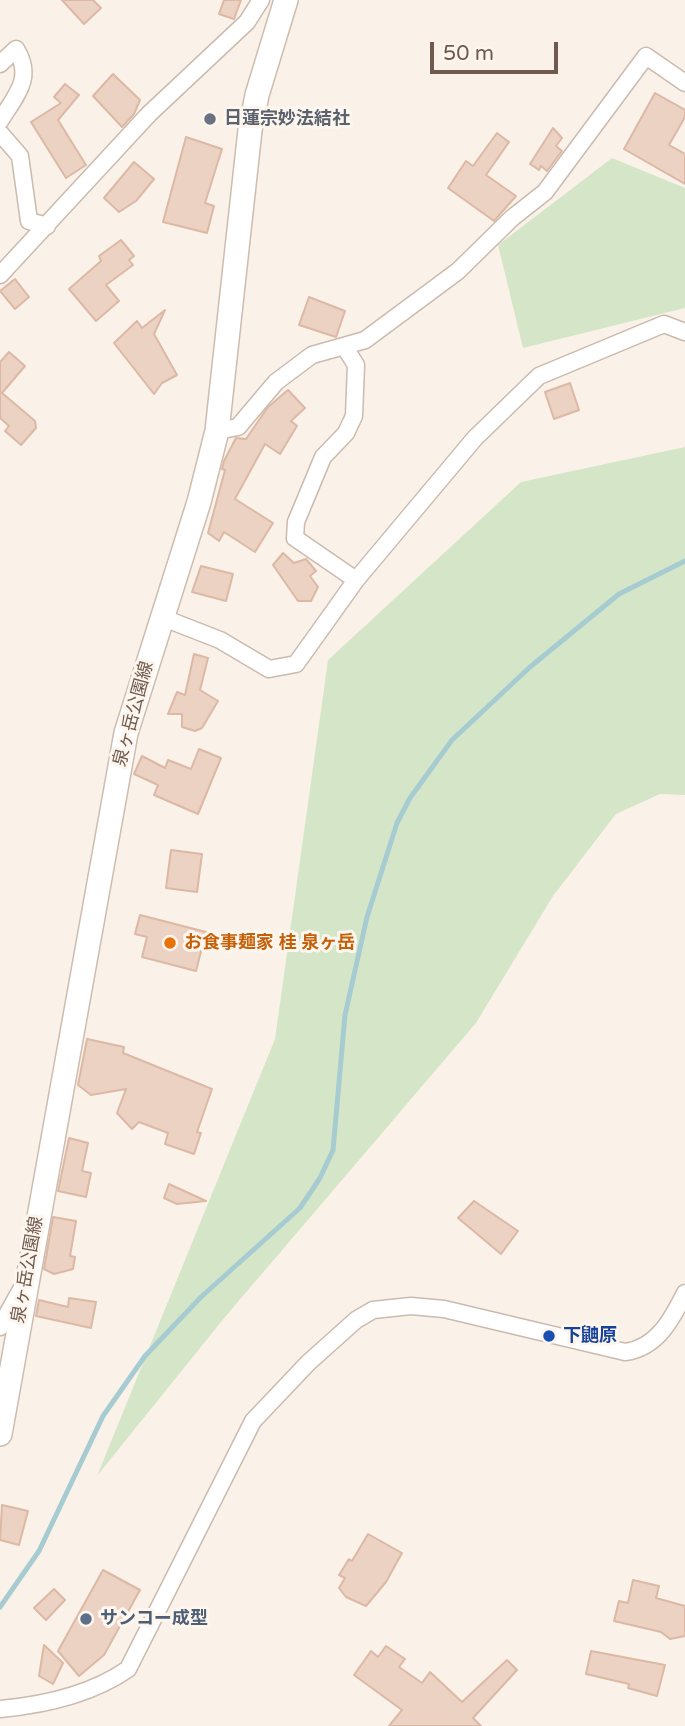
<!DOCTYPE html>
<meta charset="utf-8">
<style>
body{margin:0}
#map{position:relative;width:685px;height:1726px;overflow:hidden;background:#faf2e8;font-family:"Varela Round",sans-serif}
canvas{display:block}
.scale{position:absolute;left:430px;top:42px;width:128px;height:32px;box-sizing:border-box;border:4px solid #705a4f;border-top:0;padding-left:9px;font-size:21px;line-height:24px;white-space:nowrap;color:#705a4f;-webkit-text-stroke:5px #fdf6ee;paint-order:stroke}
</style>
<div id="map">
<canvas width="685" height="1726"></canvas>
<div class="scale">50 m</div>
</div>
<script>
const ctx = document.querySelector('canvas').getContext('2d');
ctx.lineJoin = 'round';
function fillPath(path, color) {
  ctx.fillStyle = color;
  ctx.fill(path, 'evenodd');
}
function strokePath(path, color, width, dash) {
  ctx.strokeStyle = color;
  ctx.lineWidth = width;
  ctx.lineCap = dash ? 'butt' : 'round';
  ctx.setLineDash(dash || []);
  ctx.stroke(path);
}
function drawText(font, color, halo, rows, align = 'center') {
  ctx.font = font + ' "Varela Round","Noto Sans JP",sans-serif';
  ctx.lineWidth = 6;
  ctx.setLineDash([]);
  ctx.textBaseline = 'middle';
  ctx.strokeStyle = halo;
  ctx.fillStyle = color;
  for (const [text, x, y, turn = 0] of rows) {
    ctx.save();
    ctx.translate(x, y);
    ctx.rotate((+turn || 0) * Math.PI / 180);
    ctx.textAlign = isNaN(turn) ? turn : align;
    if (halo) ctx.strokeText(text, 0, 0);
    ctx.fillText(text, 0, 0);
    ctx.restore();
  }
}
const green = new Path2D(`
 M612,158L685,188V308L523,348L498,245Z
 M685,447V795L660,794L616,814L553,896L476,1023L225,1317L97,1476L275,1039L328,660L521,482Z`);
const stream = new Path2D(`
 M0,1607L39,1551L103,1416L145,1356L201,1297L300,1208L320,1178L333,1150L345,1015L367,917L397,823L410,798L452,740L530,667L619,594L685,561`);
const building = new Path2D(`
 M62,0H93L101,8L84,24Z
 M224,0H241L234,19L219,14Z
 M113,74L140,100L134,114L122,127L93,96Z
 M65,84L79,95L58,120L86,165L66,178L31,122L61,103L54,97Z
 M655,93L685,110V117L669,145L685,154V184L624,149Z
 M553,128L562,138L556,146L562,151L547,171L541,166L539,170L530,164Z
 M497,133L509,142L486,175L516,196L494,221L448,188L466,161L473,166Z
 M186,137L222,149L205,203L214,206L207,233L163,222Z
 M134,162L154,179L136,201L119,212L104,198Z
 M121,240L134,256L129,260L133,265L106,285L119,301L96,321L69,289L101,261L99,256Z
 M15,279L29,297L15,309L0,291Z
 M309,297L345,311L336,337L299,325Z
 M165,310L154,334L177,375L162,383L154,394L114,343L137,321L142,328Z
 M9,352L25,366L2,393L35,421L36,428L21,445L5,431L9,426L0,418V362Z
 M570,383L579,410L554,419L545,392Z
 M288,390L305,408L291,421L297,426L280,454L265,444L235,499L273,523L255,552L224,532L219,541L208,533L225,470L222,469L224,461L236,438L246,439L268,407Z
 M283,553L294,563L306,559L316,571L310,576L318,587L311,601H298L273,565Z
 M201,566L233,574L226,601L192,592Z
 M194,654L208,658L200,690L218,701L202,728L195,731L182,727V714H168L177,692L185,695Z
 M199,749L221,758L198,814L154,795L158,785L134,774L142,756L165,768L168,760L191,769Z
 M171,850L202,854L197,892L166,888Z
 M140,915L206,932L196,971L142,957L147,937L135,934Z
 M87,1039L124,1047L123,1053L212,1089L197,1132L201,1133L194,1154L165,1144L168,1133L139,1122L132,1129L117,1113L126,1089L91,1095L78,1085Z
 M69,1138L88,1143L82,1171L91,1173L86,1197L58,1191Z
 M169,1184L206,1201L177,1204L164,1198Z
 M474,1201L518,1231L501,1254L458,1218Z
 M53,1217L76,1221L70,1256L75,1257L73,1269L54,1274L44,1269Z
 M69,1298L96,1302L91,1328L36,1316L39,1300L68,1307Z
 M2,1505L28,1511L19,1545L0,1540Z
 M368,1534L402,1553L386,1582L366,1606L346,1597L339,1588L345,1578L339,1575L349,1559L352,1561Z
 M103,1570L140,1590L104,1655L79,1676L58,1651Z
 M633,1580L659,1586L656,1598L685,1606V1636L670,1639L661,1632L614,1621L619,1601L628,1603Z
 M54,1589L65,1600L46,1620L34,1608Z
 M44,1645L63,1663L53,1684L39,1676Z
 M386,1646L405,1659L399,1667L422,1683L430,1672L462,1702L507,1660L517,1670L473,1718L481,1726H389L402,1710L354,1675L371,1651L378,1657Z
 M591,1651L665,1665L657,1696L628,1688L629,1684L586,1674Z`);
const street = new Path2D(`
 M0,64L16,49C34,78 16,95 0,121
 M0,133L20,156L29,221L47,226
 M0,275L149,114L247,22L261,0
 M344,346L365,340L458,271L512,218L545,192L646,56L685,83
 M217,431L238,427L276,382L312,355L344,346L356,365L354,416L346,433L323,457L296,522L295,538L356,580
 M161,617L220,640L269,669L296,664L356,580L475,438L539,376L664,324L685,332
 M0,1327L23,1286
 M0,1709C44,1705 92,1694 128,1669L253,1421L308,1363L356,1320L373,1310L411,1306L444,1309L625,1352C657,1348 672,1319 685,1293`);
const secondary = new Path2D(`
 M0,1434L126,733L199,502L217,431L250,130L257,95L286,0`);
const markers = [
 [210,119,7,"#6b7280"],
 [170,943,7,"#e8710a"],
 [549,1336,7,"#1a4fb4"],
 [86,1619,7,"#5c6f8a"]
];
const worshipNames = [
 ["日蓮宗妙法結社",224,119]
];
const streetNames = [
 ["泉ヶ岳公園線",134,714,-75],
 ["泉ヶ岳公園線",28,1270,-80]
];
const foodNames = [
 ["お食事麺家 桂 泉ヶ岳",184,943]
];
const transitNames = [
 ["下鼬原",563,1336]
];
const serviceNames = [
 ["サンコー成型",100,1619]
];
fillPath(green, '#d5e6c8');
strokePath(stream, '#a6ccd1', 5);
fillPath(building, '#ecd2c3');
strokePath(building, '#dcb8a5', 2);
strokePath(street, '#cabaaf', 19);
strokePath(secondary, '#cebcb0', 26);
strokePath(street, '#fff', 16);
strokePath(secondary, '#fff', 23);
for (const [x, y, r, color] of markers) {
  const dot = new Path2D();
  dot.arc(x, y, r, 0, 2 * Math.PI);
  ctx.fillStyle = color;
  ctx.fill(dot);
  strokePath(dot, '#fdf6ee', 2.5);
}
drawText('bold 18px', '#5b616d', '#fdf6ee', worshipNames, 'left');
drawText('18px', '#705a4f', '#fdf6ee', streetNames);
drawText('bold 18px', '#c56008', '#fdf6ee', foodNames, 'left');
drawText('bold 18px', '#164399', '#fdf6ee', transitNames, 'left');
drawText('bold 18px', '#4e5e75', '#fdf6ee', serviceNames, 'left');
</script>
